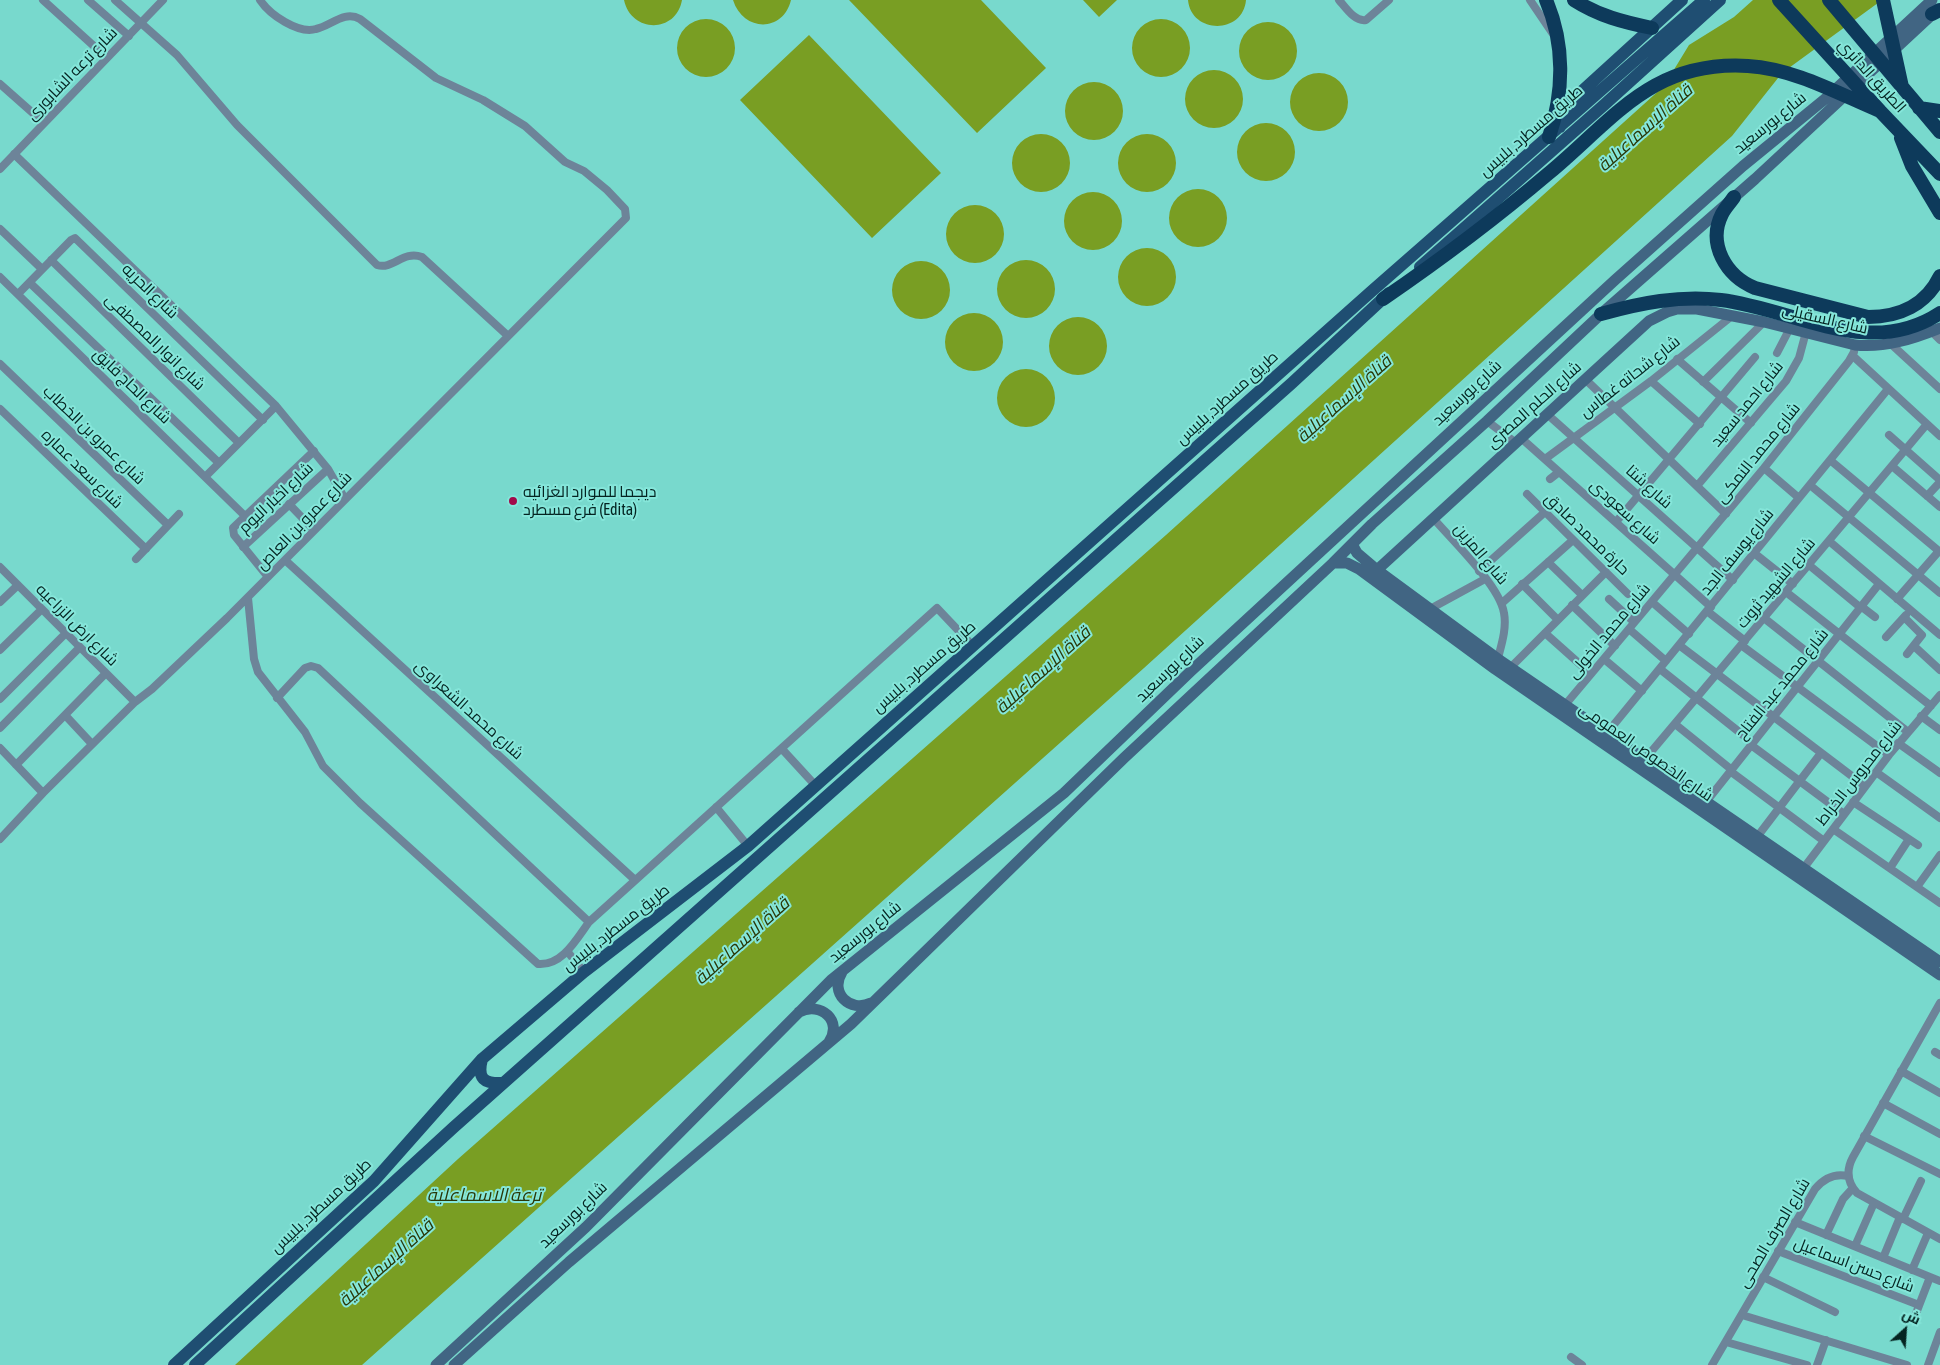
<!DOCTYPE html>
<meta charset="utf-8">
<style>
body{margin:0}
#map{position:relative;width:1940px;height:1365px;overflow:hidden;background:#78d9cd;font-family:"Asap Condensed",Cairo,sans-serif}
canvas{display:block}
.north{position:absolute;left:1880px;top:1305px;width:50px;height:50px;-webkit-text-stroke:4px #85e6da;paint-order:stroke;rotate:26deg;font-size:14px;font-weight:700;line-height:20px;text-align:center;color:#042421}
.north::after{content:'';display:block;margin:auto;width:18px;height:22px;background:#042421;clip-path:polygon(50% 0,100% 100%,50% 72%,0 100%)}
</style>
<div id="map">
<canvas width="1940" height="1365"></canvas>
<div class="north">ش</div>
</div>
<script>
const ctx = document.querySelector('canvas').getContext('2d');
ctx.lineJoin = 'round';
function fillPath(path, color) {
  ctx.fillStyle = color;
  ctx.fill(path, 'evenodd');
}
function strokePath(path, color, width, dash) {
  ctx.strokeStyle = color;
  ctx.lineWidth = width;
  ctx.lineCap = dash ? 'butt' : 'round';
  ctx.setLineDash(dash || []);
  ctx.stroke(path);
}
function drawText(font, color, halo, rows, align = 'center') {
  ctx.font = font + ' "Asap Condensed",Cairo,sans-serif';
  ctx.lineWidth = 4;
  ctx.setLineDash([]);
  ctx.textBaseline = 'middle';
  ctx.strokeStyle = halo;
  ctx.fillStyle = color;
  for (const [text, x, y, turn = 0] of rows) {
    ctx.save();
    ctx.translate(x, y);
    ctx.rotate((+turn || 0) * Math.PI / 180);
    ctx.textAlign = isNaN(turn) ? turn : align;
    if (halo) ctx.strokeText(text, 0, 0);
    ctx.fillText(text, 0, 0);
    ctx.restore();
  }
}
const water = new Path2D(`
 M624,0H682C676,34 631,33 624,0Z
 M733,0H791C783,33 743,32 733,0Z
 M849,0H981L1046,68L977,133Z
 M1083,0H1117L1099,17Z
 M1188,0H1246C1243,35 1191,34 1188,0Z
 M1753,0H1882L1782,73L1732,136L1144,668L362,1365H235L458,1159L1166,535L1664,86L1689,45L1734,17Z
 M677 48a29 29 0 1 1 58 0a29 29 0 1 1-58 0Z
 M1132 48a29 29 0 1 1 58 0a29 29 0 1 1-58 0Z
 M1239 51a29 29 0 1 1 58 0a29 29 0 1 1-58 0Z
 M809,35L941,173L872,238L740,100Z
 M1185 99a29 29 0 1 1 58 0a29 29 0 1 1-58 0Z
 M1290 102a29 29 0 1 1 58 0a29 29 0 1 1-58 0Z
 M1065 111a29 29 0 1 1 58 0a29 29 0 1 1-58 0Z
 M1237 152a29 29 0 1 1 58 0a29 29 0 1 1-58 0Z
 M1118 163a29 29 0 1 1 58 0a29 29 0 1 1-58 0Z
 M1012 163a29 29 0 1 1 58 0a29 29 0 1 1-58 0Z
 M1169 218a29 29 0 1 1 58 0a29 29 0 1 1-58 0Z
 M1064 221a29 29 0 1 1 58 0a29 29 0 1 1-58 0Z
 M946 234a29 29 0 1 1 58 0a29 29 0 1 1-58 0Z
 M1118 277a29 29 0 1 1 58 0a29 29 0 1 1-58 0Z
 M997 289a29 29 0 1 1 58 0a29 29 0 1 1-58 0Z
 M892 290a29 29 0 1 1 58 0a29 29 0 1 1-58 0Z
 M945 342a29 29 0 1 1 58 0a29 29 0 1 1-58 0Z
 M1049 346a29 29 0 1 1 58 0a29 29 0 1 1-58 0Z
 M997 398a29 29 0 1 1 58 0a29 29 0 1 1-58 0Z`);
const street = new Path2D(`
 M43,0L106,57
 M88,0L129,36
 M115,0L177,55L237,125L377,265C393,270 403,250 422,257L507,335
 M1339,0C1346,8 1355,22 1366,20L1389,0
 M1530,0L1553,34
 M0,84L43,122
 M14,154L276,406L328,469L345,499
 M0,169L163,0
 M0,229L42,269
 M51,260L239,443
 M0,277L245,516
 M30,283L219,463
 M18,294L71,240L75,238L263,420
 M1931,331L1940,340
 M1891,344L1940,389
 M1777,353L1790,328
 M1853,356L1940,436
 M1677,359L1751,423
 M0,364L168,525
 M1585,379L1726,514
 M1651,381L1700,424
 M1703,382L1764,322
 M0,409L146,549
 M1547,414L1733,580
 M1487,421L1516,443
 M1889,435L1940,480
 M1521,438L1711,607
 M1545,459L1651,381L1732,316
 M1830,460L1940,552
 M1892,466L1940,507
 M1764,468L1799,498
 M206,476L276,406
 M1550,479L1559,472
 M1810,485L1940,593
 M1697,486L1786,381L1799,358L1806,332
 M1527,494L1628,594
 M1927,496L1940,482
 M289,504L314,530
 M1433,518C1452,540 1500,586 1504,613C1507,629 1501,646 1497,662
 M1616,522L1755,357
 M1829,541L1940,635
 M243,547L328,469
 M1754,553L1793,584
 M136,559L179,514
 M285,560L635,880
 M1548,562L1582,595
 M1809,565L1861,608
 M0,567L135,702
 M1479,571L1545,512
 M268,577L234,535L233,528L314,451
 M1522,584L1558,620
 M1786,592L1931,706
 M248,598L254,659L258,672L305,732L323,766L360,803L538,964C562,966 576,940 589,922L937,608L973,646
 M1609,599L1634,622
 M1897,599L1939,551
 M0,602L18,585
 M1652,602L1689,634
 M1502,603L1573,540
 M1572,605L1615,646
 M1862,607L1875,617
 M1430,609L1485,579
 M1707,611L1745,641
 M1904,617L1922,635L1907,654
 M1764,618L1908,732
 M1629,629L1666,661
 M1545,633L1591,674
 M1886,637L1906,615
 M1679,645L1865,786
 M1741,645L1889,755
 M1914,646L1940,670
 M0,650L42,609
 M1604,659L1642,691
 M1510,668L1606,572
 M1660,669L1753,743
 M277,698L305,668L311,666L318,668L589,922
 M0,699L66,633
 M1565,705L1764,468L1849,361L1854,352L1855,345
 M65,715L92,744
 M1921,716L1940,730
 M1675,724L1732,770
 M0,728L80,647
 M1607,733L1888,389
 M1898,743L1940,773
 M1751,745L1844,814
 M0,748L43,793
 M782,749L815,785
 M1645,759L1927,424
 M16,765L106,673
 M1730,771L1824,841
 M1876,772L1940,818
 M1706,802L1879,584
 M1853,802L1918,845
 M716,807L748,846
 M1833,829L1940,903
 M1757,837L1821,753
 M0,839L43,793L135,702L152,689L227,618L626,218L625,209L607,190L584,171L565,162L525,126L483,100L436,78L360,19C344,10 331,26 316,29C298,34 270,15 260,0
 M1890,868L1909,839
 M1803,869L1889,755L1940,695
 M1917,887L1940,855
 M567,951L584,972
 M1940,1003L1853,1157C1846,1170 1847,1182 1857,1193L1940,1239
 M1935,1052L1940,1055
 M1901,1071L1940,1093
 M1883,1103L1940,1134
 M1864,1136L1940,1174
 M1903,1219L1921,1181
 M1795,1222L1940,1281
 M1826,1235L1843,1199L1853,1188
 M1855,1246L1874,1203
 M1778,1251L1919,1305
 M1883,1258L1900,1217
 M1912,1270L1928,1233
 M1763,1277L1835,1312
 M1742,1315L1907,1365
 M1915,1316L1930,1277
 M1726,1342L1807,1365
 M1571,1357L1582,1365
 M1712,1365L1815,1189C1824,1178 1834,1173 1848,1176
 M1817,1365L1826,1340
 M1928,1365L1940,1332`);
const secondary = new Path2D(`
 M1352,544L1357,553L1377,570L1498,659L1940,962
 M1333,563H1347L1359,569L1495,669L1940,975
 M1377,570L1649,321L1667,312L1677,309H1697L1764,322L1855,345C1885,348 1913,339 1940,328
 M842,972C829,993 850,1013 871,1003
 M799,1012C821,1001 843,1021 829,1042
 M436,1365L586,1227L831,980L1064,793L1191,671L1615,280L1743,166L1825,99L1932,0
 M454,1365L569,1262L851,1024L1124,758L1333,563L1372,524L1487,421L1601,314L1755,179L1938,9`);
const primary = new Path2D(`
 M1560,127L1562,115L1569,103L1682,0
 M1420,267L1604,105L1720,0
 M482,1059C477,1079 484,1084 503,1083
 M174,1365L374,1181L482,1059L584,972L748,846L1373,290L1704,0
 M195,1365L454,1127L1292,383L1389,293`);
const highway = new Path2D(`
 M1546,0C1565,44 1564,92 1549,137
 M1574,0C1599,16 1623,22 1652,28
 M1779,0L1880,111L1940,174
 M1829,0L1940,132
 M1883,0L1902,87
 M1932,14L1940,10
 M1919,108L1940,111
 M1901,138L1912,166L1940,213
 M1734,197C1730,203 1725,208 1722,214C1707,244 1726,276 1755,288L1868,317C1899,317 1926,305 1940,276
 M1383,299C1440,260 1496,218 1549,173C1614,119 1652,60 1748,66C1795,69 1837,93 1880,111
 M1601,314C1640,303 1680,295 1721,300C1795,309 1869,360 1940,313`);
const markers = [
 [513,501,5,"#a2094a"]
];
const streetNames = [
 ["شارع ترعه الشابورى",72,74,-46],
 ["الطريق الدائري",1872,76,48],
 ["شارع بورسعيد",1770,123,-39],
 ["طريق مسطرد, بلبيس",1531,131,-41],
 ["شارع الحريه",150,291,44],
 ["شارع السقيلى",1825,319,13],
 ["شارع انوار المصطفى",155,342,44],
 ["شارع شحاته غطاس",1630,377,-38],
 ["شارع الحاج فايق",132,386,44],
 ["شارع بورسعيد",1467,393,-43],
 ["طريق مسطرد, بلبيس",1227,398,-42],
 ["شارع احمد سعيد",1747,404,-51],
 ["شارع الحلم المصرى",1534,405,-42],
 ["شارع عمرو بن الخطاب",94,435,44],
 ["شارع محمد النمكى",1758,453,-51],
 ["شارع سعد عماره",82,469,44],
 ["شارع شتا",1649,487,42],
 ["شارع اخبار اليوم",276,498,-43],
 ["شارع سعودى",1625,512,42],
 ["شارع عمرو بن العاص",304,521,-46],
 ["حارة محمد صادق",1587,534,44],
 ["شارع يوسف الجد",1737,552,-51],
 ["شارع المزين",1481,554,50],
 ["شارع الشهيد ثروت",1776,583,-50],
 ["شارع ارض الزراعيه",77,625,45],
 ["شارع محمد الخولى",1609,631,-50],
 ["طريق مسطرد, بلبيس",924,667,-41],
 ["شارع بورسعيد",1170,669,-44],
 ["شارع محمد عبد الفتاح",1782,684,-51],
 ["شارع محمد الشعراوى",469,710,42],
 ["شارع الخصوص العمومى",1646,752,35],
 ["شارع محروس الخراط",1859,773,-52],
 ["طريق مسطرد, بلبيس",616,928,-38],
 ["شارع بورسعيد",865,932,-39],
 ["طريق مسطرد, بلبيس",321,1206,-43],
 ["شارع بورسعيد",573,1215,-44],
 ["شارع الصرف الصحى",1774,1233,-59],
 ["شارع حسن اسماعيل",1854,1265,21]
];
const poiNames = [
 ["ديجما للموارد الغزائيه",523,492],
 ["فرع مسطرد (Edita)",523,510]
];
const waterNames = [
 ["قناة الإسماعيلية",1645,128,-42],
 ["قناة الإسماعيلية",1344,399,-42],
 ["قناة الإسماعيلية",1043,670,-42],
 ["قناة الإسماعيلية",742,941,-42],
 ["ترعة الاسماعلية",484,1195],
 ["قناة الإسماعيلية",386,1263,-42]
];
fillPath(water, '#799e23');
strokePath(street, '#6d8499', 8);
strokePath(secondary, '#416583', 11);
strokePath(primary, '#1f4e72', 12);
strokePath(highway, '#0d3a5b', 14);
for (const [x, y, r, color] of markers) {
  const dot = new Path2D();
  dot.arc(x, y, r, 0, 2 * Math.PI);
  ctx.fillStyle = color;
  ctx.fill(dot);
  strokePath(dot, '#85e6da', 2);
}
drawText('16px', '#042421', '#85e6da', streetNames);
drawText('16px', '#042421', '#85e6da', poiNames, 'left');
drawText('italic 18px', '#293707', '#85e6da', waterNames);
</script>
